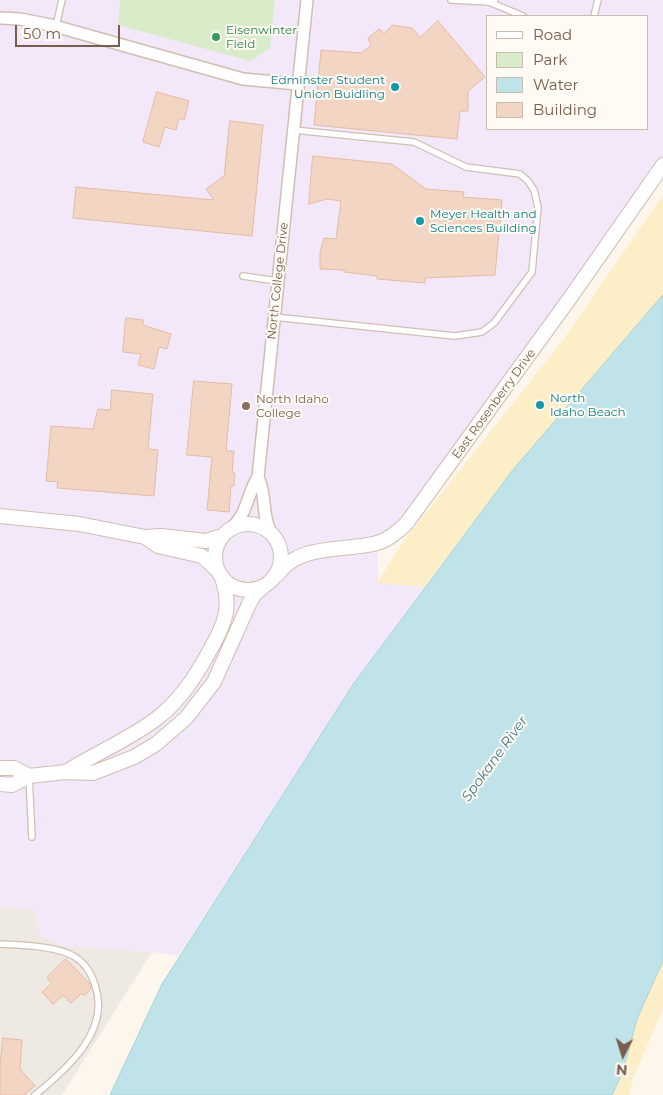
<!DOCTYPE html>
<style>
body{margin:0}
#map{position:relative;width:663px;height:1095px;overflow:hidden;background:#fdf6ec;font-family:Montserrat,sans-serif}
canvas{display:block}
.legend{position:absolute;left:486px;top:15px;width:162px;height:115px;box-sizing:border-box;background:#fffaf3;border:1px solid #cabbb1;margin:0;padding:6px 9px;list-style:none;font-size:15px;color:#7a5c4d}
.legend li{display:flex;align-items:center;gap:10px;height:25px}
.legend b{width:25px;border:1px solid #cabbb1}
.north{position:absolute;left:598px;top:1030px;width:50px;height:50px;-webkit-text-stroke:4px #fffaf3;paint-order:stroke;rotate:185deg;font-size:14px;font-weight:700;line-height:20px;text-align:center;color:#7a5c4d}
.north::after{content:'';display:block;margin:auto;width:18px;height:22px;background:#7a5c4d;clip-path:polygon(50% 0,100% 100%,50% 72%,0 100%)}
.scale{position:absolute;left:15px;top:25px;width:105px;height:22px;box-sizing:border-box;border:2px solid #7a5c4d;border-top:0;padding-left:6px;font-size:15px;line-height:18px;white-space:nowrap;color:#7a5c4d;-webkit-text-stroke:4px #fffaf3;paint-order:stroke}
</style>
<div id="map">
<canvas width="663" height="1095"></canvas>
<ul class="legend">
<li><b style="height:6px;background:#fff"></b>Road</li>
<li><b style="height:14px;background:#d8ecc9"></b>Park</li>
<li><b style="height:14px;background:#bfe3e8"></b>Water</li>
<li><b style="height:14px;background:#f3d5c3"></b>Building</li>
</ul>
<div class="north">N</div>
<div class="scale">50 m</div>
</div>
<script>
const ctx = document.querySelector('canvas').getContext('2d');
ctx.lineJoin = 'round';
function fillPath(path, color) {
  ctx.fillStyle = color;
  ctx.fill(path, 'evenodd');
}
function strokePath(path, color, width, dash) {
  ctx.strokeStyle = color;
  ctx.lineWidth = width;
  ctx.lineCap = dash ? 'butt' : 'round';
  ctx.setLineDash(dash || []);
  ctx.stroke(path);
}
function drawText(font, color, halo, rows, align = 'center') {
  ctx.font = font + ' Montserrat,sans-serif';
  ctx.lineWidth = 4;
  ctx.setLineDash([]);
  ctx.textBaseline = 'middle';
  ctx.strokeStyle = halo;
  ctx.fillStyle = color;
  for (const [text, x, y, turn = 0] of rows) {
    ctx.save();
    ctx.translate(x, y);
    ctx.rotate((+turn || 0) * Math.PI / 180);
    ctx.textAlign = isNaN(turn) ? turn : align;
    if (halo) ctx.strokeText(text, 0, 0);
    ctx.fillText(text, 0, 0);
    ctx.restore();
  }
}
const industrial = new Path2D(`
 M0,907L34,909L41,936L63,945L152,952L62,1095H0Z`);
const education = new Path2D(`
 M0,0H663V165L416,513L378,543V583L424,587L354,683L178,956L152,952L63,946L41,936L34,909L0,907ZM487,16H647V129H487Z`);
const green = new Path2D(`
 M120,0H275L270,48L250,61L118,25Z`);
const sand = new Path2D(`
 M663,195V295L512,471L424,587L377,583L403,542L563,340Z
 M663,961V1009L633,1078L629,1095H612L622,1074L637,1019Z`);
const water = new Path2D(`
 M663,295V961L637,1019L622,1074L612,1095H110L162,984L354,683L512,471Z`);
const building = new Path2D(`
 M438,21L485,77L468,91V111H460L457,139L314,125L321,50L361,53L371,46L368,38L379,29L384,33L393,25L412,28L420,37Z
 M157,92L189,101L184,120L179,118L176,130L165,127L159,147L143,142Z
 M230,121L263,125L252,236L73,218L76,187L214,200L206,189L224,176Z
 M313,156L392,164L426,189L464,192L463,197L502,200L495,275L425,278V283L377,279V276L344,272V270L320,269V252L324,238L336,239L341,201L327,199L309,204Z
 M126,318L143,320V325L171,334L167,349L159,347L154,369L138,365L141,354L123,352Z
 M194,381L232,384L226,451H234L232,473H235L234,486H231L229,512L207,510L212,457L187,455Z
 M112,390L153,394L148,449L158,450L154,496L57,488L58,482L46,481L51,426L93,429L98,409L110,410Z
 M66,959L90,984L91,989L84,996L82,993L71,1003L63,995L53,1004L42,992L52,983L47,978Z
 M3,1038L22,1040L20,1069L35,1086L24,1095H0V1065Z`);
const service = new Path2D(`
 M451,0L489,2L495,0
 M489,2L523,16
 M594,16L598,0
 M56,26L62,0
 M243,276L277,281
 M274,317L455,336L482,332L494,323L532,272L538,207L534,190L528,181L520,174L466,167L414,142L293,130
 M29,776L32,837
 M0,944C20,945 59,946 75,957C86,964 91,973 95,985C111,1031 67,1069 35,1095`);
const minor = new Path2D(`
 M0,18L20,19L51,25L243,79L297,84
 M258,477C267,495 261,514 271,533
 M229,530C248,515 246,496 258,477L307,0`);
const tertiary = new Path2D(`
 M0,516L79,524L145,537L161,536L206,541L222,536
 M215 557a33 33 0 1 1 66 0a33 33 0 1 1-66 0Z
 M145,537L158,546L202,556L217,570
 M277,575C299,543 343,552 377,543C388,540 397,532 406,524L570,298L663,165
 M0,768H14L29,776
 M66,772C96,753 128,740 156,719C180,701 196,676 210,650C225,624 232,607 222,578
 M0,784L12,785L29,776L66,772L93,773L134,757L156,744L186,718L214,682L249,604L254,595L263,587`);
const markers = [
 [216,37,5,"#2e9e5b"],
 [395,87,5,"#0f9aa8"],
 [420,221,5,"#0f9aa8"],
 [540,405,5,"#0f9aa8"],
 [246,406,5,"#8d6e63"]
];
const leisureNames = [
 ["Eisenwinter",226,30],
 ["Field",226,44]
];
const cultureNames = [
 ["Edminster Student",385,80,"right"],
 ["Union Buidling",385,94,"right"],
 ["Meyer Health and",430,214],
 ["Sciences Building",430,228],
 ["North",550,398],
 ["Idaho Beach",550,412]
];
const streetNames = [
 ["North College Drive",278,281,-84],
 ["East Rosenberry Drive",494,404,-54]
];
const educationNames = [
 ["North Idaho",256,399],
 ["College",256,413]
];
const waterNames = [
 ["Spokane River",495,759,-54]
];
fillPath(industrial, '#efe9e4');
fillPath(education, '#f3e8fa');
fillPath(green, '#d8ecc9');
fillPath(sand, '#fcefc7');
fillPath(water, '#bfe3e8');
strokePath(water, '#a5d3da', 1);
fillPath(building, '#f3d5c3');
strokePath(building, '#e6bba3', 1);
strokePath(service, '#d1beb0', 8);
strokePath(minor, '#d1beb0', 14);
strokePath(tertiary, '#d1beb0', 16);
strokePath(service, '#fff', 5.5);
strokePath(minor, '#fff', 11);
strokePath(tertiary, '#fff', 14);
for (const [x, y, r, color] of markers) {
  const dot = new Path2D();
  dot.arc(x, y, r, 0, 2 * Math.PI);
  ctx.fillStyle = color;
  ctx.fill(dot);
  strokePath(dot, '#fffaf3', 2);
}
drawText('12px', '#27864d', '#fffaf3', leisureNames, 'left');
drawText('12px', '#0d838f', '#fffaf3', cultureNames, 'left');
drawText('12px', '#7a5c4d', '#fffaf3', streetNames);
drawText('12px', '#785e54', '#fffaf3', educationNames, 'left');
drawText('italic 14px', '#437c86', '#fffaf3', waterNames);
</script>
